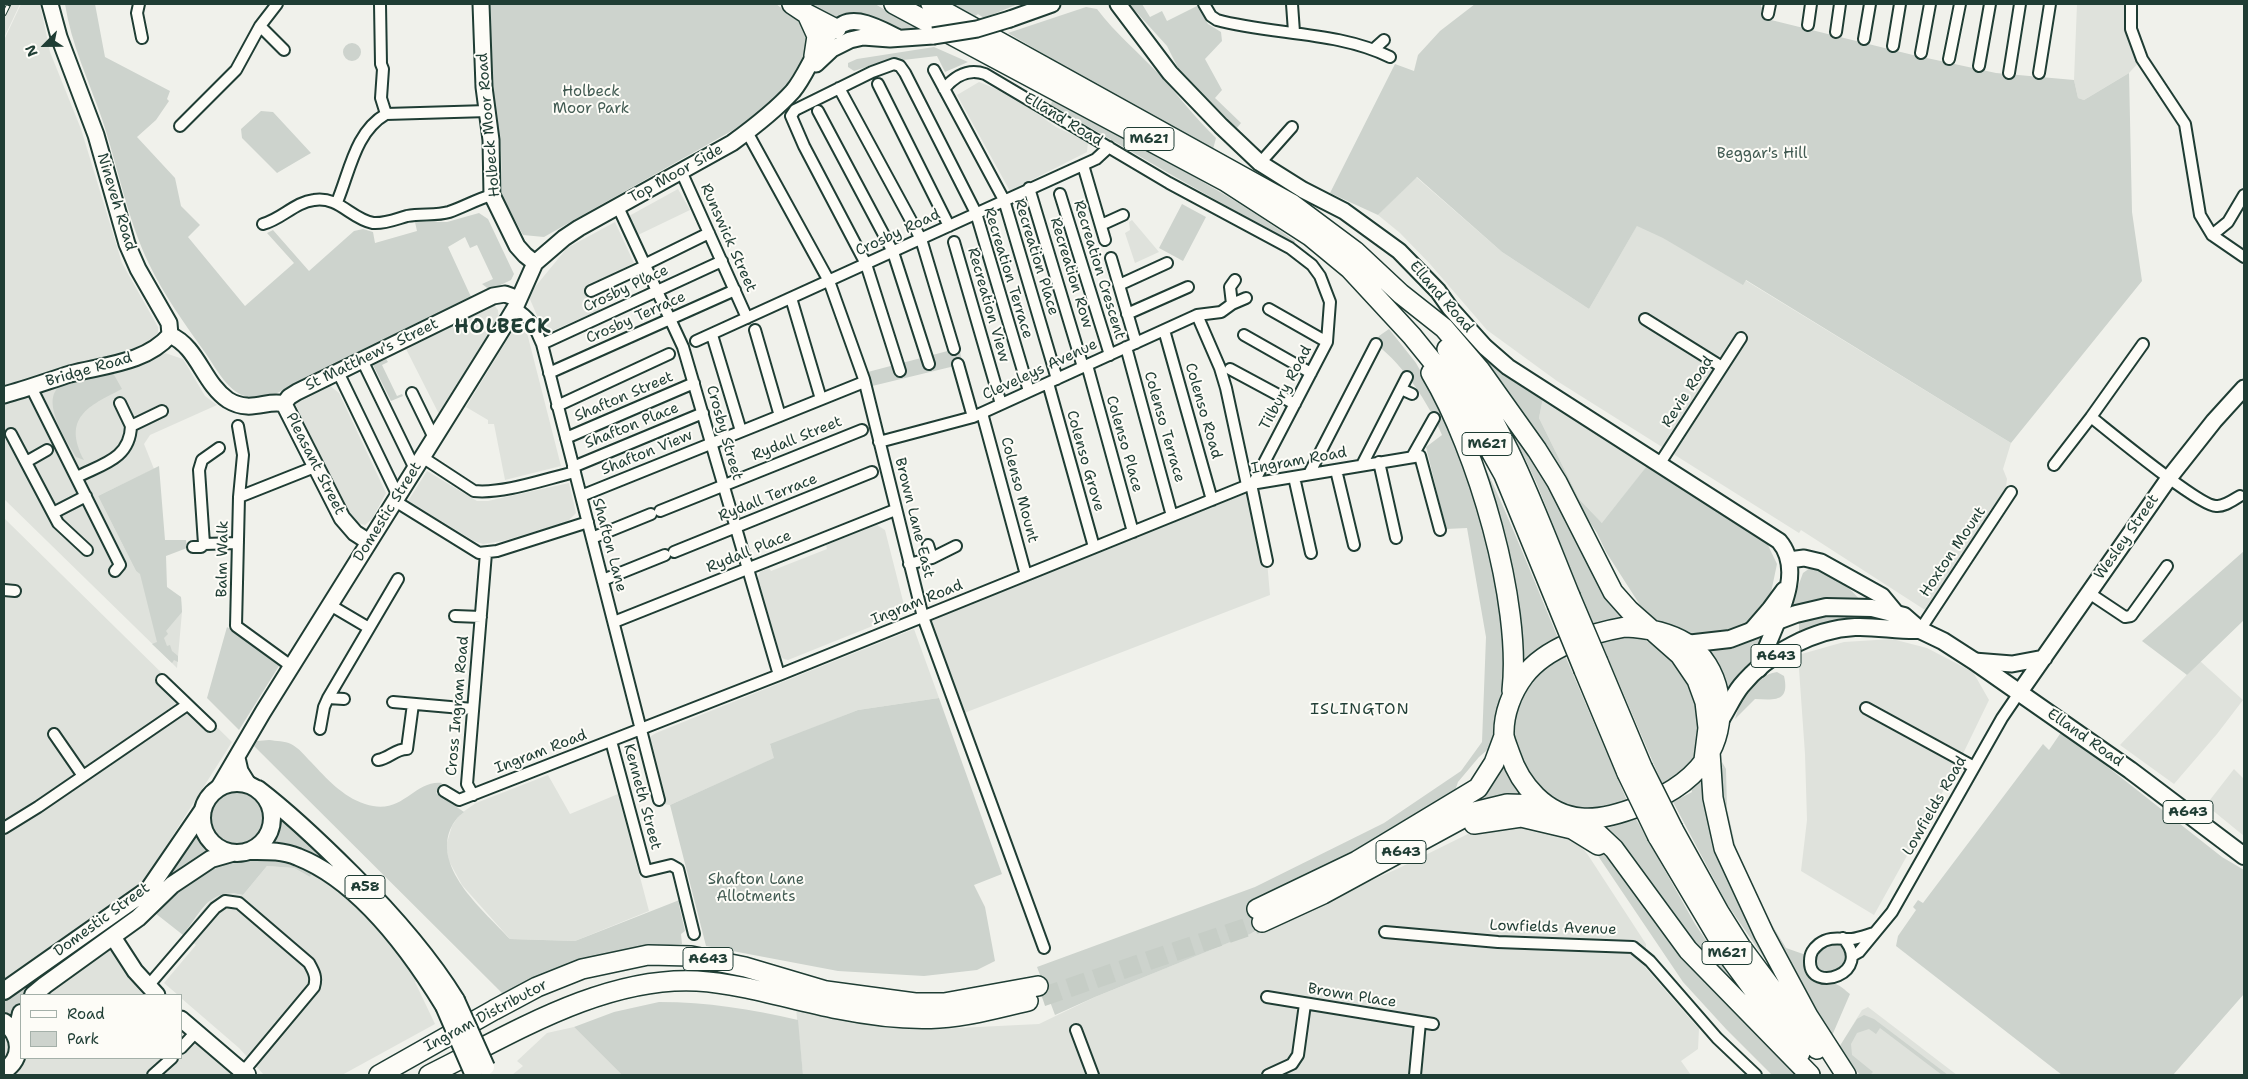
<!DOCTYPE html>
<style>
body{margin:0}
#map{position:relative;width:2248px;height:1079px;overflow:hidden;background:#f0f1eb;font-family:"Shantell Sans",sans-serif}
canvas{display:block}
.frame{position:absolute;inset:0;border:5px solid #1f3d34;pointer-events:none}
.legend{position:absolute;left:20px;top:994px;width:162px;height:65px;box-sizing:border-box;background:#fdfcf7;border:1px solid #a4b0a9;margin:0;padding:6px 9px;list-style:none;font-size:15px;color:#1f3d34}
.legend li{display:flex;align-items:center;gap:10px;height:25px}
.legend b{width:25px;border:1px solid #a4b0a9}
.north{position:absolute;left:20px;top:20px;width:50px;height:50px;-webkit-text-stroke:4px #fdfcf7;paint-order:stroke;rotate:247deg;font-size:14px;font-weight:700;line-height:20px;text-align:center;color:#1f3d34}
.north::after{content:'';display:block;margin:auto;width:18px;height:22px;background:#1f3d34;clip-path:polygon(50% 0,100% 100%,50% 72%,0 100%)}
</style>
<div id="map">
<canvas width="2248" height="1079"></canvas>
<div class="frame"></div>
<ul class="legend">
<li><b style="height:6px;background:#fdfcf7"></b>Road</li>
<li><b style="height:14px;background:#cdd3cd"></b>Park</li>
</ul>
<div class="north">N</div>
</div>
<script>
const ctx = document.querySelector('canvas').getContext('2d');
ctx.lineJoin = 'round';
function fillPath(path, color) { ctx.fillStyle = color; ctx.fill(path, 'evenodd'); }
function trace(path, color, width, dash) { ctx.strokeStyle = color; ctx.lineWidth = width; ctx.lineCap = dash ? 'butt' : 'round'; ctx.setLineDash(dash || []); ctx.stroke(path); }
function label(font, color, halo, rows, align = 'center') {
  ctx.font = font + ' "Shantell Sans",sans-serif'; ctx.lineWidth = 4; ctx.setLineDash([]); ctx.textBaseline = 'middle'; ctx.strokeStyle = halo; ctx.fillStyle = color; for (const [text, x, y, turn = 0] of rows) {
    ctx.save(); ctx.translate(x, y); ctx.rotate((+turn || 0) * Math.PI / 180); ctx.textAlign = isNaN(turn) ? turn : align; if (halo) ctx.strokeText(text, 0, 0); ctx.fillText(text, 0, 0); ctx.restore();
  }
}
const built = new Path2D(`
 M4,4H20L4,38Z
 M21,4H40L50,52L81,129L122,263L158,327V332L156,338L145,347L133,352L4,387V40Z
 M2077,4H2131L2142,59L2129,73L2084,100L2078,98L2074,80Z
 M979,82L1011,95L1056,127L1088,142L1087,152L1010,191L957,95Z
 M1416,177L1502,252L1589,309L1642,217L2011,443L2003,469L2007,479L2005,495L1925,610L1801,530L1799,533L1557,381L1487,330L1430,264L1400,233L1378,215Z
 M678,189L690,210L638,235L629,216Z
 M1132,220L1159,252L1135,263L1125,233L1130,230L1129,222Z
 M615,222L634,263L585,287L590,299L594,297L600,310L543,335L542,327L529,297L530,293L567,248Z
 M493,304L498,310L499,322L441,418L405,347Z
 M521,327L526,329L561,466L505,480L494,424H488V420L466,407L513,330Z
 M165,353L183,359L205,396L217,405L150,435L144,444L154,469L98,496L136,571L181,597L182,612L177,668L4,499V403L68,382L113,373Z
 M329,385L339,393L386,493L372,519L365,525L358,523L350,516L295,404L296,401Z
 M1543,398L1650,462L1603,524L1579,499L1539,418Z
 M427,471L477,501H488L569,483L576,513L567,522L503,541L483,544L474,541L408,501Z
 M1251,484L1267,561L1270,595L959,715L923,617Z
 M4,518L232,742L144,881L91,918L124,971L143,995H21V1058H181V1030L234,1075H4Z
 M877,525L885,530L904,605L900,615L788,660L784,659L781,657L757,579L760,572L769,568L771,571L827,549L826,545Z
 M914,629L939,698L858,710L770,745L775,758L670,805L656,803L640,743L656,733Z
 M1892,639L1927,648L1973,672L1989,700L1957,766L1874,915L1801,871L1807,820L1805,754L1798,655L1844,642Z
 M2200,661L2243,700L2217,734L2174,784L2120,745Z
 M2234,769L2244,779V836L2206,805Z
 M548,775L570,814L618,794L649,911L575,941L510,939L462,885L449,861L446,846L452,826L460,814L476,803Z
 M1562,822L1588,855L1646,944L1645,967L1699,1029L1698,1049L1681,1061L1691,1075H803L795,999L939,1018L937,1029L1039,1024L1095,997L1264,928L1397,869L1478,829Z
 M267,866L294,868L310,877L313,872L338,889L370,918L420,979L415,982L435,1024L342,1075H264L239,1048L181,998V995H178L164,983L196,945L183,935L213,897L224,892L243,895Z
 M1868,1007L1957,1075H1862L1838,1049L1862,1010Z
 M574,1027L622,1075H512L523,1066L517,1061L547,1033Z`);
const green = new Path2D(`
 M65,4H95L105,57L170,91L167,99L169,101L156,120L137,137L175,178L181,206L200,225L188,237L245,306L294,263L267,233L273,230L309,271L354,231L363,229L373,232L375,243L417,231L415,222H447L479,213L488,219L514,274L511,280L490,290L482,284L493,279L477,245L470,248L465,237L448,247L472,299L273,395C234,407 223,378 204,351C184,323 164,295 149,264C127,218 118,167 102,119C89,81 71,44 65,4Z
 M489,4H776L809,29L813,50L793,81L769,105L735,129L544,237L523,235L502,196L501,150L492,88Z
 M800,4H875L918,29C878,34 836,19 800,4Z
 M950,4H1018L984,18L978,14L974,17Z
 M1129,4H1142L1150,17L1162,11L1167,21L1197,6L1208,24L1221,32L1222,41L1205,59L1222,90L1215,98L1241,123L1236,129L1179,70L1167,46Z
 M1475,4H1761V7L1764,8L1763,18L1913,55L1996,73L2074,80L2078,98L2084,100L2129,73L2132,212L2142,281L2011,443L1746,280L1743,285L1663,238L1637,226L1589,309L1502,252L1417,177L1378,215L1330,193L1395,64L1414,71L1418,55L1440,31Z
 M1086,7L1097,9C1115,33 1138,52 1159,74C1178,95 1195,118 1216,138L1212,153L1008,33Z
 M343 52a9 9 0 1 1 18 0a9 9 0 1 1-18 0Z
 M934,47L968,62L945,72L937,56L878,63L854,71L848,67V63L857,59Z
 M1052,101C1136,145 1219,186 1295,241L1294,244L1177,178L1051,105Z
 M261,111L273,112L311,153L277,173L242,138L241,129Z
 M1182,204L1206,217L1183,261L1159,248Z
 M1389,329L1416,363L1439,404L1459,452L1482,523L1498,592L1505,639L1503,684L1492,746L1479,757L1458,782L1455,791L1261,928L1250,934L1095,997L1055,1015L1037,967L1255,887L1384,823L1461,771L1482,742L1486,637L1467,528L1446,529L1426,447L1442,435C1428,402 1405,367 1376,344L1379,336Z
 M1468,341C1491,364 1516,382 1543,398L1539,418L1579,499L1602,523L1650,462L1766,541L1777,564L1769,602L1757,619L1737,631L1709,637L1690,635L1664,627L1640,605L1606,552L1597,533L1575,500L1533,426L1466,343Z
 M959,348L963,364L868,387L864,373Z
 M385,357L388,362L382,365L397,396L402,394L403,396L391,401L372,363Z
 M113,373L122,389C88,406 62,418 84,460L76,457C67,440 37,398 63,384C77,377 98,376 113,373Z
 M1486,387L1512,422L1626,620L1593,626L1537,484L1517,442Z
 M1461,419C1499,490 1527,564 1558,638L1543,646L1516,674Z
 M159,466L165,540H186L187,548L166,556L167,587L181,597L182,612L166,631L168,634L164,638L167,646L170,645L172,651L178,656V662L174,660L172,663L152,644L157,642L140,574L136,571L98,496Z
 M2244,551V620L2187,675L2142,641Z
 M1810,568C1827,571 1849,586 1860,600L1839,599L1795,607L1792,603L1803,573Z
 M1835,610L1878,617V619L1799,636V618Z
 M227,627L279,666L239,730L207,698Z
 M1769,632L1755,661L1725,698L1701,646Z
 M1619,635L1639,637L1667,652L1687,678L1696,697L1700,719L1694,758L1688,770L1664,788L1600,639Z
 M1564,653L1628,803C1613,807 1596,811 1579,809C1536,803 1508,757 1514,716C1515,710 1515,702 1518,697C1530,676 1544,665 1564,653Z
 M1777,672L1784,676C1790,702 1775,700 1755,699L1735,719C1742,696 1751,677 1777,672Z
 M939,698L1002,874L974,885L985,907L995,961L977,970L924,976L838,971L706,946L670,805L774,758L770,744L858,710Z
 M2062,731L2222,857L2244,870V994L2173,1075H2062L1896,946L1898,936L1916,910L1913,907L1918,900L1923,903L2043,744L2049,750Z
 M269,740C276,741 285,741 291,744C299,748 305,756 311,762C326,778 343,797 365,804C403,817 413,780 442,783L436,793L464,812C458,816 453,823 450,830C434,870 485,912 510,939L575,941L682,899L679,905L685,931L681,934L682,944C640,947 608,952 567,963L568,968L507,998L254,746L257,741Z
 M1502,757L1527,798L1467,810Z
 M1722,762L1726,769L1727,809L1739,861L1760,905L1786,948L1806,955C1804,981 1813,979 1833,983C1840,985 1845,990 1850,994L1831,1038L1812,1014L1728,840L1719,774Z
 M1708,770V788L1782,984L1727,904L1673,802L1692,792L1691,788Z
 M211 818a26 26 0 1 1 52 0a26 26 0 1 1-52 0Z
 M277,812L319,853L315,859L265,844L274,832Z
 M1636,819L1695,924L1748,1002L1701,949L1605,829Z
 M199,828L208,844L217,851L129,917L126,913Z
 M1592,842L1610,857L1796,1075H1772L1726,1029L1683,982L1592,847Z
 M249,856L277,857L313,872L310,877L294,868L267,866L243,895C210,886 201,912 183,935L155,913L172,895L204,874L207,869L235,858Z
 M121,917L124,922L26,995H21V1000L10,1025L4,1023V999Z
 M1830,943L1841,945L1847,952C1845,965 1837,972 1824,972L1815,966C1813,953 1819,948 1830,943Z
 M659,1002C708,1002 750,1009 798,1020L803,1075H622L574,1027L614,1012Z
 M1864,1015L1874,1019L1948,1075H1942L1880,1028L1876,1034L1869,1029L1857,1033L1851,1044L1852,1055L1873,1072L1870,1075H1860L1838,1049L1857,1019Z`);
const highwayTunnel = new Path2D(`
 M1042,997L1262,922`);
const street = new Path2D(`
 M139,4L137,13L142,38
 M380,4L381,64L383,69L381,98L386,114
 M1204,4L1211,16L1217,20C1271,35 1338,31 1390,57
 M1292,4L1294,32
 M2131,4V29L2142,59L2185,124L2200,215L2212,235L2244,257
 M1768,14L1770,4
 M1808,25L1811,4
 M260,26L284,50
 M1836,32L1840,4
 M1864,39L1870,4
 M1893,46L1900,4
 M1374,49L1384,40
 M1921,53L1930,4
 M1949,59L1960,4
 M1979,66L1990,4
 M934,70L1004,200L1057,379
 M2009,73L2020,4
 M2039,73L2050,4
 M878,84L949,226
 M839,88L921,239L954,349
 M944,89C955,76 968,68 985,74L1169,183L1290,248L1312,265L1320,276L1330,302L1327,342L1253,484
 M818,111L893,252L929,364
 M180,126L236,70L260,26L277,4
 M747,132L829,281L864,379L923,617L1044,948
 M1260,163L1292,127
 M1083,165L1105,240
 M681,171L747,318
 M1029,188L1083,367
 M1060,194L1110,355
 M337,202C350,171 355,132 386,114L488,111
 M618,207L683,347L779,675
 M263,224C282,219 295,202 314,200C339,196 351,219 373,223C385,224 396,219 407,216C421,213 436,216 449,212C464,207 477,199 492,195
 M1101,225L1123,215
 M2212,235L2228,222L2244,195
 M954,242L1001,404
 M1111,258L1136,343
 M644,265L709,233
 M1119,285L1167,263
 M591,291L645,266
 M791,298L821,399
 M1232,304L1246,298
 M515,308C532,318 534,326 542,344L659,800
 M1269,309L1327,342
 M1127,314L1188,287
 M1197,315L1220,368L1226,388L1247,485
 M1645,319L1722,367
 M755,330L780,416
 M1164,330L1212,500
 M712,335L741,431
 M1244,335L1311,373
 M696,341L1096,159L1109,147
 M542,344L722,261
 M1126,347L1172,516
 M362,360L415,469
 M958,364L973,417
 M1087,365L1133,532
 M1230,369L1295,404
 M900,371L866,264L804,146L791,116L795,110L872,72L894,64L900,66L905,73L976,213L1029,391
 M338,372L398,496
 M549,373L735,290
 M1048,383L1094,547
 M31,387L120,565L115,571
 M1401,389L1412,394
 M412,393L434,438
 M120,403L131,426
 M557,406L669,354
 M982,413L1026,575
 M2091,417C2110,432 2199,506 2216,506C2224,507 2233,500 2240,496
 M238,426L243,455L239,497L236,626L291,666
 M11,434L58,523L87,550
 M566,438L694,383
 M879,442L973,417L1197,315L1221,312L1232,304L1230,287L1235,280
 M219,448L202,460L199,470L204,544L238,543
 M422,457L474,491C504,494 545,479 575,472
 M1412,457L1434,418
 M26,462L47,450
 M1379,462L1396,538
 M1660,463L1741,338
 M1362,465L1407,377
 M2054,465L2091,417L2143,344
 M573,467L703,413
 M1336,470L1354,545
 M1309,474L1376,344
 M77,477C102,464 130,459 131,426L162,411
 M1294,477L1311,553
 M1251,484L1267,561
 M581,496L864,382
 M239,497L317,466
 M395,501L479,553L497,551L588,522
 M660,511L862,430
 M53,513L86,496
 M592,538L651,514
 M928,545L932,558
 M193,547H201L204,544
 M674,552L872,472
 M909,564L932,558L956,546
 M603,580L665,555
 M4,590L15,591
 M2089,593L2125,617L2131,616L2167,566
 M330,605L369,628
 M455,616L481,617
 M614,622L895,510
 M1920,630L2011,492
 M162,680L210,726
 M328,698L344,699
 M393,702L473,709
 M1866,708L1974,767
 M320,729L324,707L328,698L398,579
 M54,734L83,776
 M611,741L646,871L671,865L678,869L694,934
 M378,760C390,758 395,749 407,749L413,704
 M444,791L459,800L779,675L1251,484L1420,456L1440,530
 M473,795L467,784L486,553
 M4,828L38,807L187,705
 M1385,932L1498,942L1633,947L1650,961L1717,1038L1756,1075
 M1843,938C1875,973 1809,995 1810,961C1810,953 1813,949 1819,944C1829,936 1840,939 1852,939C1859,938 1867,935 1874,933
 M1852,956L1859,952L1892,912L2002,718L2019,693
 M148,986L215,908L225,901L239,903L309,963C314,972 317,977 314,987L243,1072
 M1267,997L1433,1024
 M1076,1030L1093,1075
 M181,1048L196,1032
 M153,1075L172,1058
 M1268,1075L1292,1064L1298,1055L1305,1004
 M1415,1075L1420,1022`);
const secondary = new Path2D(`
 M50,4L59,37L96,135L127,244L138,269L169,323L170,335
 M481,4L484,87L491,140L492,195L517,246L525,255L535,263
 M1118,4L1170,73L1221,126L1260,163L1303,190L1344,211L1399,251L1438,291L1450,308L1485,347L1508,367L1779,541C1809,576 1768,633 1759,669
 M1010,19L1052,4
 M816,64L832,49L850,40L863,37L890,39L933,36
 M170,335C198,347 203,383 228,400C251,414 267,399 284,404
 M4,395C26,389 48,381 70,374C104,365 146,363 170,335
 M284,404L289,397L297,392L493,296L505,294L519,299
 M284,404L342,518L355,533L369,542
 M1789,560L1804,558L1821,562L1882,596L1896,613
 M1751,631L1770,609L1784,590
 M1974,661L2012,664L2044,658
 M2019,693L2169,478L2214,421L2244,388
 M237,758L240,771L248,784
 M219,787L263,712L498,336L515,308L535,263L564,238L579,228L732,143C754,127 775,111 793,91C810,71 818,35 843,24C859,16 882,30 897,37
 M113,937L135,971L157,995
 M181,1019L243,1072`);
const primary = new Path2D(`
 M1686,644L1730,639L1796,614L1826,607L1872,608L1904,616L1920,630L1943,641L1974,661L2130,770L2244,856
 M1721,719C1728,708 1733,696 1741,686C1767,654 1814,629 1855,627C1877,626 1898,631 1920,630
 M202 818a35 35 0 1 1 70 0a35 35 0 1 1-70 0Z
 M258,789C292,815 322,844 352,874C391,913 427,953 456,1000
 M248,851C265,851 282,850 298,857C359,881 411,952 444,1006
 M4,991L149,889L203,810
 M33,995L45,985L138,918L172,885L211,859L232,853
 M4,1022C22,1036 23,1058 4,1071
 M16,1035L21,1013`);
const highway = new Path2D(`
 M792,4L807,14L836,29
 M894,4L1225,181L1310,236L1350,269L1412,336L1459,394L1504,475L1557,604
 M931,4L1292,204L1355,251L1401,294L1444,328L1480,370L1537,450L1557,482L1613,592L1629,610L1680,655L1697,680L1705,702L1708,728L1704,760
 M807,14L817,36L814,56
 M1447,349C1504,422 1535,510 1570,596
 M1431,373C1477,450 1522,602 1512,691
 M1625,627C1646,628 1668,632 1686,643C1721,666 1729,717 1710,752C1695,779 1668,795 1640,806C1622,813 1601,820 1581,818C1546,815 1520,785 1510,754C1508,748 1505,741 1504,736C1503,714 1512,692 1524,676C1546,647 1591,633 1625,627Z
 M1598,662L1642,767
 M1584,670L1627,773
 M1710,752L1713,798L1724,848L1764,934L1808,1016L1846,1075
 M1581,818L1614,849L1688,950L1810,1075
 M1474,824L1521,817L1572,829L1598,845
 M1673,829L1719,912L1741,947L1817,1049
 M1658,837L1730,958L1800,1053
 M1257,909L1357,861L1478,788L1494,763L1504,736
 M1262,922L1323,894L1474,812L1507,804L1545,805
 M243,1072L246,1075
 M379,1075L494,1010L537,987L582,969L648,955L691,956L745,967L826,991L915,1003H944L1038,986
 M429,1075C510,1035 603,976 697,981C745,984 791,1000 838,1009C868,1015 908,1020 939,1018C969,1016 999,1008 1028,1001`);
const rail = new Path2D(`
 M4,14L9,4`);
const secondaryBridge = new Path2D(`
 M933,36L977,29L1010,19`);
const primaryBridge = new Path2D(`
 M456,1000L486,1067
 M444,1006L473,1073`);
const highwayBridge = new Path2D(`
 M1570,596L1598,662
 M1557,604L1584,670
 M1642,767L1673,829
 M1627,773L1658,837`);
const shields = [
 [1149,139,50],
 [1487,444,50],
 [1776,656,50],
 [2188,812,50],
 [1401,852,50],
 [365,887,40],
 [1727,953,50],
 [708,959,50]
];
const shieldNames = [
 ["M621",1149,139],
 ["M621",1487,444],
 ["A643",1776,656],
 ["A643",2188,812],
 ["A643",1401,852],
 ["A58",365,887],
 ["M621",1727,953],
 ["A643",708,959]
];
const parkNames = [
 ["Holbeck",591,92],
 ["Moor Park",591,109],
 ["Beggar's Hill",1762,154],
 ["Shafton Lane",756,880],
 ["Allotments",756,897]
];
const streetNames = [
 ["Elland Road",1063,120,31],
 ["Holbeck Moor Road",489,125,-95],
 ["Top Moor Side",676,174,-29],
 ["Nineveh Road",116,202,73],
 ["Crosby Road",898,233,-25],
 ["Runswick Street",728,238,66],
 ["Recreation Place",1036,257,73],
 ["Recreation Crescent",1099,270,73],
 ["Recreation Terrace",1008,273,73],
 ["Recreation Row",1071,273,73],
 ["Crosby Place",626,289,-25],
 ["Elland Road",1441,297,49],
 ["Recreation View",988,305,74],
 ["Crosby Terrace",636,318,-24],
 ["St Matthew's Street",372,355,-26],
 ["Bridge Road",89,370,-16],
 ["Cleveleys Avenue",1040,370,-25],
 ["Tilbury Road",1286,388,-62],
 ["Revie Road",1688,392,-57],
 ["Shafton Street",624,397,-23],
 ["Colenso Road",1203,411,74],
 ["Shafton Place",632,426,-22],
 ["Colenso Terrace",1164,427,74],
 ["Crosby Street",724,433,74],
 ["Rydall Street",797,439,-22],
 ["Colenso Place",1124,444,74],
 ["Shafton View",647,453,-22],
 ["Colenso Grove",1085,461,74],
 ["Ingram Road",1299,461,-10],
 ["Pleasant Street",315,464,63],
 ["Colenso Mount",1019,490,75],
 ["Rydall Terrace",768,498,-22],
 ["Domestic Street",388,512,-58],
 ["Brown Lane East",914,518,76],
 ["Wesley Street",2127,537,-55],
 ["Shafton Lane",609,545,75],
 ["Rydall Place",749,552,-22],
 ["Hoxton Mount",1953,552,-56],
 ["Balm Walk",223,559,-89],
 ["Ingram Road",917,603,-22],
 ["Cross Ingram Road",458,706,-85],
 ["Elland Road",2085,738,35],
 ["Ingram Road",541,752,-21],
 ["Kenneth Street",642,797,75],
 ["Lowfields Road",1935,806,-60],
 ["Domestic Street",102,920,-36],
 ["Lowfields Avenue",1553,928,2],
 ["Brown Place",1352,996,9],
 ["Ingram Distributor",486,1016,-28]
];
const neighbourhoodNames = [
 ["ISLINGTON",1360,710]
];
const districtNames = [
 ["HOLBECK",503,328]
];
fillPath(built, '#dfe2dc');
fillPath(green, '#cdd3cd');
trace(highwayTunnel, '#c6cdc6', 19, [19, 9]);
trace(street, '#1f3d34', 14);
trace(secondary, '#1f3d34', 19);
trace(primary, '#1f3d34', 20);
trace(highway, '#1f3d34', 22);
trace(street, '#fdfcf7', 10);
trace(secondary, '#fdfcf7', 15);
trace(primary, '#fdfcf7', 16);
trace(highway, '#fdfcf7', 19);
trace(rail, '#1f3d34', 5);
trace(rail, '#fdfcf7', 3, [9]);
trace(secondaryBridge, '#1f3d34', 19, []);
trace(primaryBridge, '#1f3d34', 20, []);
trace(highwayBridge, '#1f3d34', 22, []);
trace(secondaryBridge, '#fdfcf7', 15);
trace(primaryBridge, '#fdfcf7', 16);
trace(highwayBridge, '#fdfcf7', 19);
for (const [x, y, w] of shields) { const box = new Path2D(); box.roundRect(x - w / 2, y - 11.5, w, 23, 4); ctx.fillStyle = '#fdfcf7'; ctx.fill(box); trace(box, '#1f3d34', 1); }
label('bold 14px', '#1f3d34', null, shieldNames);
label('15px', '#425b53', '#fdfcf7', parkNames);
label('15px', '#1f3d34', '#fdfcf7', streetNames);
ctx.letterSpacing = '1px';
label('16px', '#1f3d34', '#fdfcf7', neighbourhoodNames);
ctx.letterSpacing = '0px';
ctx.letterSpacing = '1px';
label('bold 20px', '#1f3d34', '#fdfcf7', districtNames);
ctx.letterSpacing = '0px';
</script>
